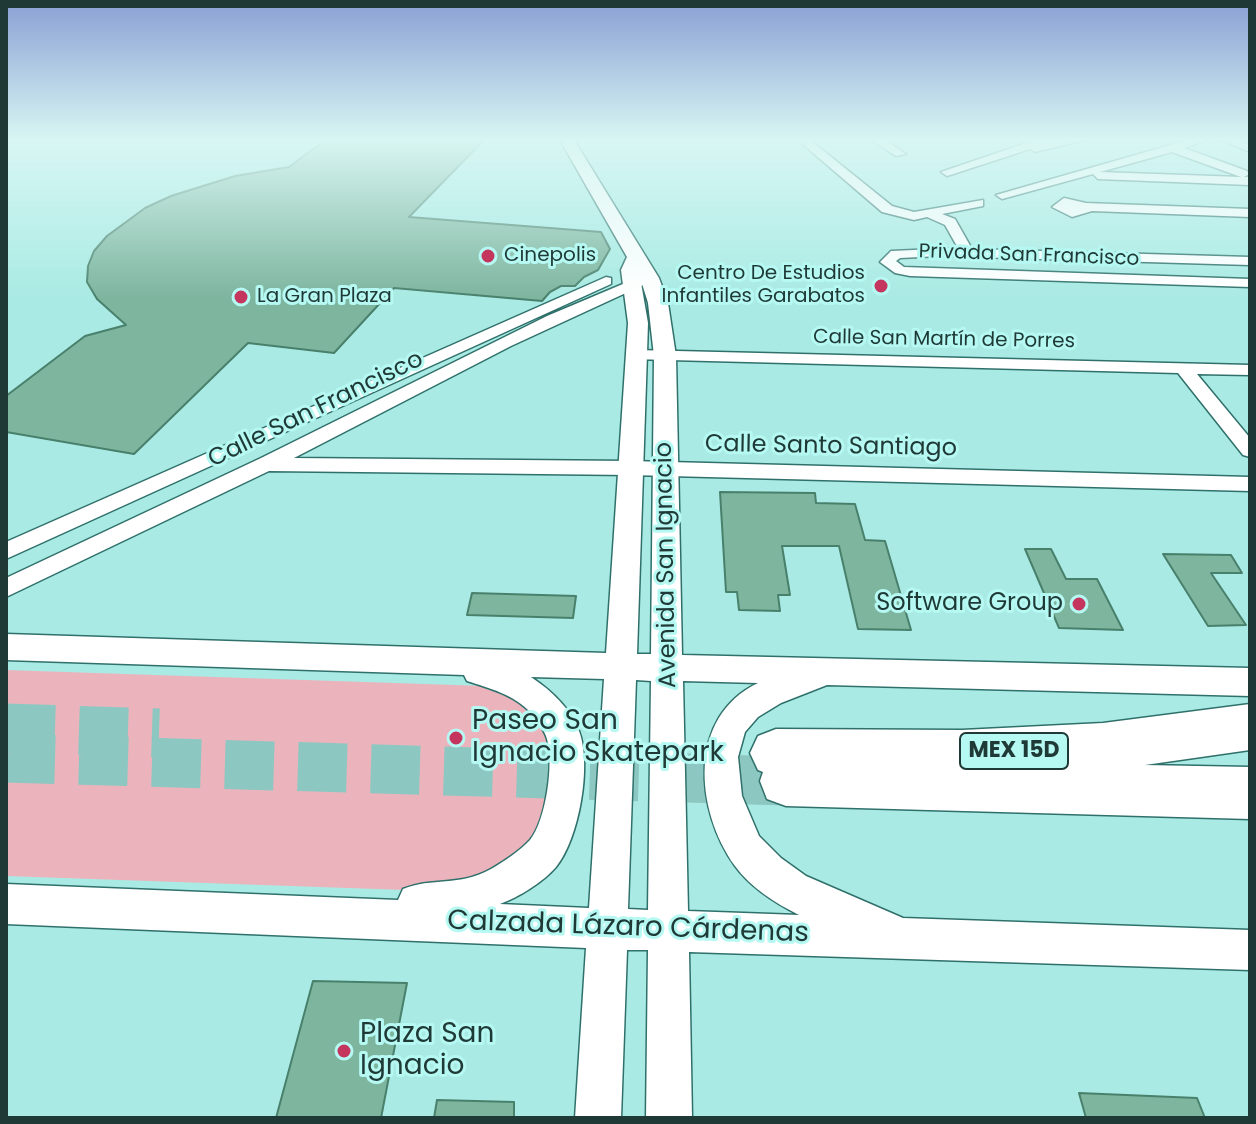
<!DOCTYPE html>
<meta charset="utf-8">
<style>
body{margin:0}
#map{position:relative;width:1256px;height:1124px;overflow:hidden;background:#a9ebe4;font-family:Poppins,sans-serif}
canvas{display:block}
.frame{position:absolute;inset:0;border:8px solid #1e3936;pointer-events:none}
</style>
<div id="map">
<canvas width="1256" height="1124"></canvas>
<div class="frame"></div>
</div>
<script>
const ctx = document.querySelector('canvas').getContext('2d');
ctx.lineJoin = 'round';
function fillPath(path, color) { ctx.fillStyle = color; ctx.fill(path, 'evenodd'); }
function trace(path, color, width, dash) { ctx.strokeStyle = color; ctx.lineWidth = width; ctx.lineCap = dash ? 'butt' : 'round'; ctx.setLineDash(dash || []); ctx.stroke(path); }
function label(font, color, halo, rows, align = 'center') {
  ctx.font = font + ' Poppins,sans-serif'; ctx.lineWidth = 6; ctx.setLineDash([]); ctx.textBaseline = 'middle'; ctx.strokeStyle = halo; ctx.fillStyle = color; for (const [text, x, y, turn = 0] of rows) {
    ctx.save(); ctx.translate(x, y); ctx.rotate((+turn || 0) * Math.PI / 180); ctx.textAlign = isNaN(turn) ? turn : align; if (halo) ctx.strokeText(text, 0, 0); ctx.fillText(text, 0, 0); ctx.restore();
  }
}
const green = new Path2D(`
 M6,670L485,686L520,693L555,748L543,833L518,863L433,891L6,876Z`);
const building = new Path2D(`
 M325,140H484L409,217L601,232L610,249L598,270L584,277L575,286H561L550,292L542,301L394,288L334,353L248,343L134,454L6,432V396L85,336L126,325L97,299L87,282L88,266L94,251L107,236L145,208L171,196L235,176L289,167Z
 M720,492L815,493L816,503L855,504L865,540L885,541L911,630L858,629L839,546H782L790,595H778L780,611L739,610L737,592H726Z
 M1025,549H1051L1066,579H1097L1123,630L1059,628Z
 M1163,554L1231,555L1242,573H1211L1246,625L1208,626Z
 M472,593L576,596L573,618L467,615Z
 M313,981L407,983L381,1118H276Z
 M1079,1093L1197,1098L1205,1118H1086Z
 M437,1100L514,1102V1118H434Z`);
const motorwayTunnel = new Path2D(`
 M6,728L159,733
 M6,758L786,781`);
const minor = new Path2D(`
 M798,140H810L892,206L914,212L983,200V206L942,214L955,219L972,249L1250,257V265L940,256L900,258L896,261L904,267L1250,279V287L910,276L895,273L880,262L891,251L958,248L945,225L927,217L914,220L882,212Z
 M871,140H885L906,154L896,156Z
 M1035,140H1086L1035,152L1030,149L947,176L941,172Z
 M1188,140H1207L1184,148L1247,171L1249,174L1244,177H1250V185L1098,179L1093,174L1002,199L996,195ZM1172,152L1241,177L1100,172Z
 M1222,140H1238L1250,145V152Z
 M1064,198L1086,203L1250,209V217L1092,211L1072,217L1052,207Z
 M649,273L654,274V280L511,346L294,458L630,461L1250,477V491L630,475L269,471L6,597V578L261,458L547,316Z
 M606,277L611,278V284L6,559V542Z
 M636,350L1250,365V375L1197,374L1250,438V457L1243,455L1178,373L630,359L628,355Z`);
const tertiary = new Path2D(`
 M560,140H574L659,278L668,303L676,356L682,655L1250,668V696L827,685L781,703L758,717L745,732L738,757L742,796L759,836L781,858L806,876L903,918L1250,930V970L689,952L692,1118H646L648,950H627L621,1118H575L586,948L6,924V884L398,900L403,889C432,877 459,887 491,869C503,862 521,850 530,840C546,820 554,764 547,739C545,732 537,719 531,713C515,695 489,688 467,681L464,675L6,660V634L606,653L628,323L621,270L627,257ZM640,277L648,303L654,356L651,654H637L648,323ZM531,677L604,679L589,908L500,904C519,897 543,882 556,867C579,839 592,765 579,731C570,708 552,691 531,677ZM636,680L651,681L648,910L628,909ZM683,681L758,683C687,717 695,810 735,866C751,888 775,903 799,915L688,911Z`);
const motorway = new Path2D(`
 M1250,704V750L1145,765L1250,767V819L786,806L767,799L760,781L763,772L758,770L750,753L758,736L776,729L962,730L1103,723Z`);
const markers = [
 [488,256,8,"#c5365e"],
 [881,286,8,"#c5365e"],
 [241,297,8,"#c5365e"],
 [1079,604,8,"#c5365e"],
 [456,738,8,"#c5365e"],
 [344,1051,8,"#c5365e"]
];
const farPoinames = [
 ["Cinepolis",504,256],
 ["Centro De Estudios",865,274,"right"],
 ["Infantiles Garabatos",865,297,"right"],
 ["La Gran Plaza",257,297]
];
const farStreetnames = [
 ["Privada San Francisco",1029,256,2],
 ["Calle San Martín de Porres",944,340,1]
];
const shields = [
 [1014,751,108]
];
const shieldNames = [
 ["MEX 15D",1014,751]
];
const streetNames = [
 ["Calle San Francisco",316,410,-26],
 ["Calle Santo Santiago",831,447,1],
 ["Avenida San Ignacio",667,565,-91]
];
const poiNames = [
 ["Software Group",1063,604]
];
const nearPoinames = [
 ["Paseo San",472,722],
 ["Ignacio Skatepark",472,754],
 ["Plaza San",360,1035],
 ["Ignacio",360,1067]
];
const nearStreetnames = [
 ["Calzada Lázaro Cárdenas",628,928,2]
];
fillPath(green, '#ebb4bc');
fillPath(building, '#7db59f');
trace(building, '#49806c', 2);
trace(motorwayTunnel, '#8dc7c1', 49, [49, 24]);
trace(minor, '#2f706b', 3);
trace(tertiary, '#2f706b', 3);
trace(motorway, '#2f706b', 3);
fillPath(minor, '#fff');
fillPath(tertiary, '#fff');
fillPath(motorway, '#fff');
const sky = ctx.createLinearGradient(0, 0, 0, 298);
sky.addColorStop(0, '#8aa0d4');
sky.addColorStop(0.47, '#d8f6f3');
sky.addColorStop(1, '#d8f6f300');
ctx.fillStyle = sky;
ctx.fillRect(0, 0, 1256, 298);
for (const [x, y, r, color] of markers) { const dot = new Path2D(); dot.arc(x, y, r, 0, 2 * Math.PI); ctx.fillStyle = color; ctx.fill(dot); trace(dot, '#b6f8f2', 3); }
label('20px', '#1e3936', '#b6f8f2', farPoinames, 'left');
label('20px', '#1e3936', '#b6f8f2', farStreetnames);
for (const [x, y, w] of shields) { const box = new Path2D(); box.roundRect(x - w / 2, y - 18, w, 36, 6); ctx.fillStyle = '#b6f8f2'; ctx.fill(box); trace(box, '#1e3936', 2); }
label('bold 22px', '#1e3936', null, shieldNames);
label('24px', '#1e3936', '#b6f8f2', streetNames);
label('24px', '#1e3936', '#b6f8f2', poiNames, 'right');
label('28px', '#1e3936', '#b6f8f2', nearPoinames, 'left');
label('28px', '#1e3936', '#b6f8f2', nearStreetnames);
</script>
